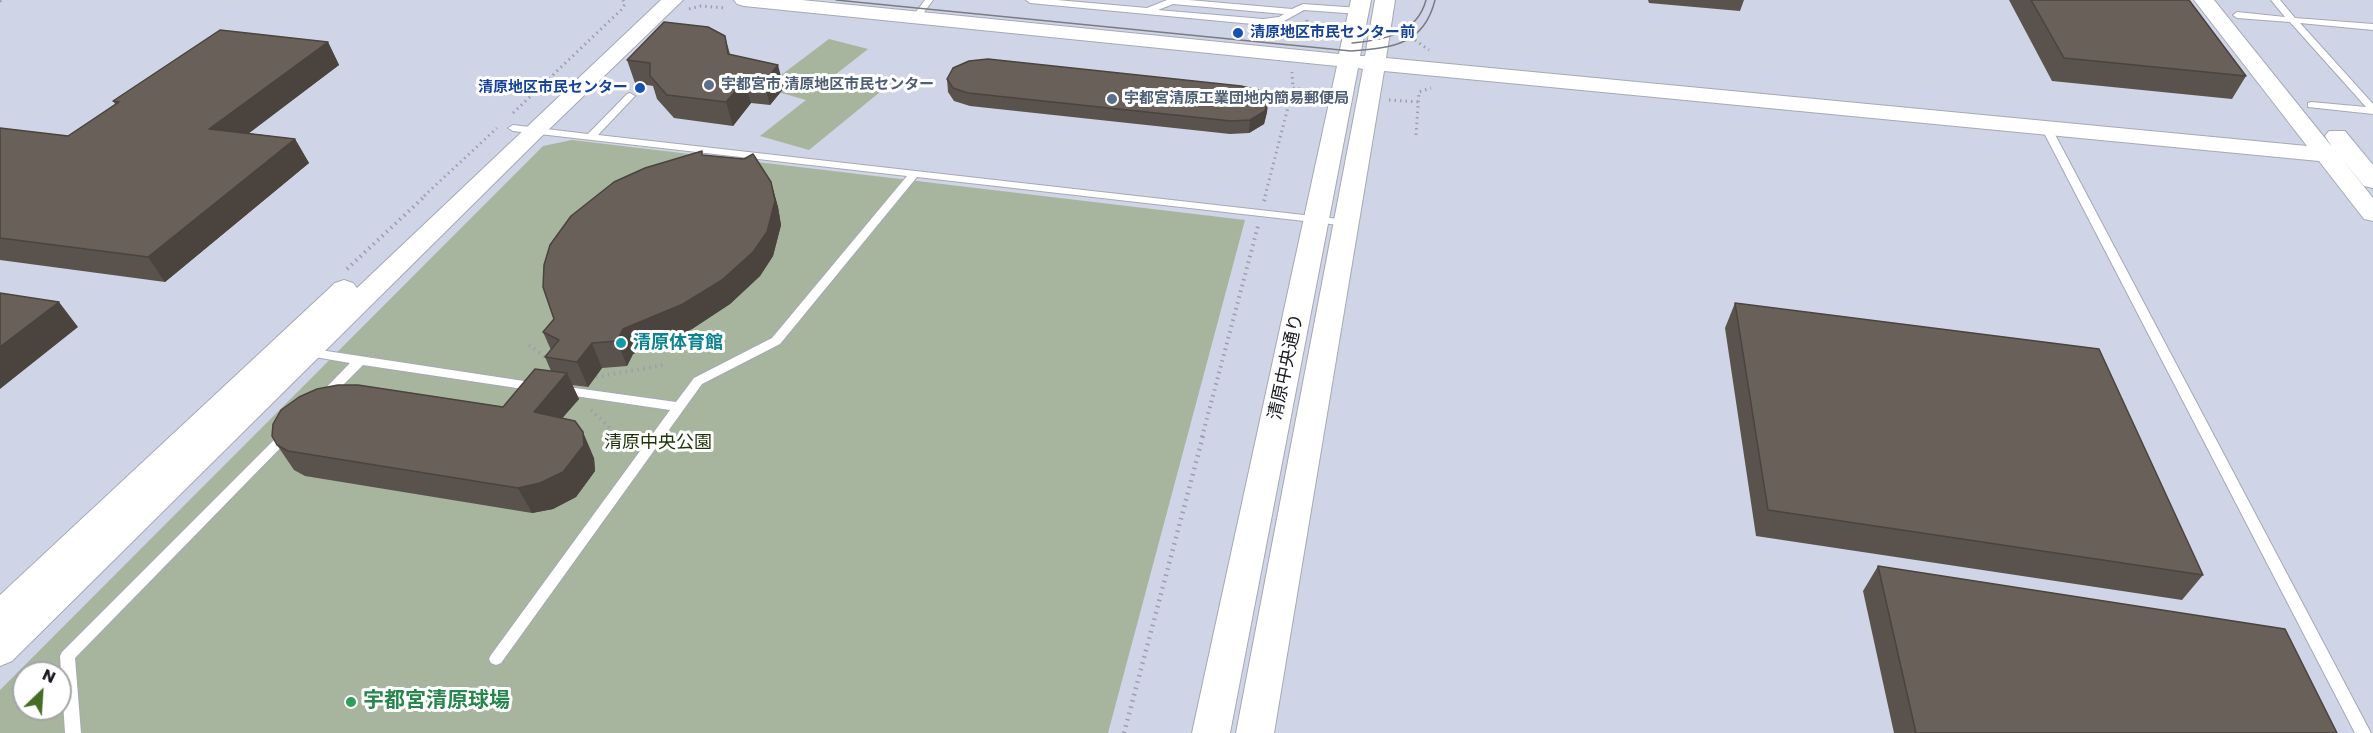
<!DOCTYPE html>
<meta charset="utf-8">
<style>
body{margin:0}
#map{position:relative;width:2373px;height:733px;overflow:hidden;background:#dde0ec;font-family:Poppins,sans-serif}
canvas{display:block}
.north{position:absolute;left:12px;top:661px;width:60px;height:60px;box-sizing:border-box;background:#fff;border:2px solid #a3a4a6;border-radius:50%;rotate:25deg;font-size:16px;font-weight:700;line-height:24px;text-align:center;color:#1a1b20}
.north::after{content:'';display:block;margin:auto;width:21px;height:27px;background:#476c25;clip-path:polygon(50% 0,100% 100%,50% 72%,0 100%)}
</style>
<div id="map">
<canvas width="2373" height="733"></canvas>
<div class="north">N</div>
</div>
<script>
const ctx = document.querySelector('canvas').getContext('2d');
ctx.lineJoin = 'round';
function fillPath(path, color) { ctx.fillStyle = color; ctx.fill(path, 'evenodd'); }
function trace(path, color, width, dash) { ctx.strokeStyle = color; ctx.lineWidth = width; ctx.lineCap = dash ? 'butt' : 'round'; ctx.setLineDash(dash || []); ctx.stroke(path); }
function label(font, color, halo, rows, align = 'center') {
  ctx.font = font + ' Poppins,"Noto Sans JP",sans-serif'; ctx.lineWidth = 6; ctx.setLineDash([]); ctx.textBaseline = 'middle'; ctx.strokeStyle = halo; ctx.fillStyle = color; for (const [text, x, y, turn = 0] of rows) {
    ctx.save(); ctx.translate(x, y); ctx.rotate((+turn || 0) * Math.PI / 180); ctx.textAlign = isNaN(turn) ? turn : align; if (halo) ctx.strokeText(text, 0, 0); ctx.fillText(text, 0, 0); ctx.restore();
  }
}
const built = new Path2D(`
 M0,0H2373V733H0ZM24,673H60V709H24Z`);
const green = new Path2D(`
 M829,39L868,49L831,78L880,92L809,150L760,136L806,100L764,88Z
 M572,140L1245,220L1108,733H0V690L543,146ZM24,673H60V709H24Z`);
const pathFar2 = new Path2D(`
 M0,1L4,0
 M689,9L701,6L726,8
 M1285,33L1304,35L1307,20
 M1415,40L1429,50
 M1293,88L1322,92
 M1389,100L1420,102
 M513,113L621,10L625,4L623,0
 M1416,135L1419,92L1431,88
 M424,196L497,128
 M1265,196L1293,88L1292,72`);
const pathFar1 = new Path2D(`
 M1264,201L1266,195
 M347,269L426,195
 M529,345L548,359
 M596,377L663,365
 M591,410L612,430
 M1202,437L1258,226`);
const path = new Path2D(`
 M1124,733L1203,436`);
const service = new Path2D(`
 M925,0H933L919,19H913L912,17Z
 M1026,0H1057L1147,8L1167,0H1189L1292,9L1303,4L1359,8L1363,11L1359,14L1304,10L1284,21L1263,25L1030,3ZM1173,4L1284,14L1279,17L1263,19L1158,10Z
 M2271,0H2280L2295,18L2373,24V30L2300,23L2373,104V114L2308,107V103L2311,102L2366,107L2290,22L2237,18L2233,15L2237,12L2285,17Z
 M630,93L635,96L633,98L598,135L1348,220L1353,223L1348,226L917,177L780,344L702,384L501,663L496,665L491,663L489,659L491,655L670,410L561,394L557,393L555,390L557,387L561,386L676,402L694,378L772,338L907,176L513,131L508,128L513,125L588,134L627,94Z
 M2046,124L2051,127L2371,733H2355L2041,127Z
 M307,348L537,383L543,387L537,391L363,365L327,401H319L317,398L319,395L350,363L303,355L301,352Z
 M287,429L291,431L293,434L291,437L75,658L81,733H65L60,656L62,652L283,431Z`);
const tertiary = new Path2D(`
 M661,0H683L542,136L12,661L0,666V595L335,283L344,280L353,283L357,288Z
 M734,0H802L1339,54L1351,0H1371L1360,56H1365L1375,0H1395L1386,58L2307,146L2194,0H2214L2332,147L2325,136L2329,131H2345L2373,165V188L2364,186L2342,159L2373,198V221L2364,219L2319,161L1384,71L1274,733H1236L1363,69L1358,68L1230,733H1192L1337,66L744,6L737,4Z`);
const tram = new Path2D(`
 M836,0L1351,51C1392,48 1424,45 1435,0
 M1352,43C1384,40 1417,34 1426,0`);
const wall = new Path2D(`
 M1648,0H1744L1740,11L1649,3Z
 M2009,0H2189L2246,76L2232,99L2052,81Z
 M725,36L730,54L784,88L770,105L751,103L733,126L674,118L657,99L653,86L635,83L627,60Z
 M328,42L339,65L248,133L295,139L309,163L165,282L0,260V128L68,136L115,104L113,101Z
 M947,79L1268,100L1267,112L1264,124L1249,133L1230,134L970,106L954,101L948,92Z
 M704,156L771,182L778,207L781,225L773,256L760,276L730,304L692,329L633,354L627,366L602,368L588,387L572,385L579,399L562,418L594,458L595,471L576,497L553,509L532,513L305,476L294,470L277,445L503,407L551,371L545,357L551,350L543,332Z
 M1735,303L2203,575L2182,600L1756,536L1725,328Z
 M1878,566L2337,733H1894L1863,591Z`);
const shadedWall = new Path2D(`
 M328,42L339,65L223,153L209,129Z
 M778,65L784,88L770,105L764,82Z
 M745,80L751,103L733,126L726,102Z
 M1268,100L1267,112L1264,124L1249,133L1250,120Z
 M295,139L309,163L165,282L148,257Z
 M771,182L778,207L781,225L773,256L760,276L730,304L692,329L633,354L627,366L617,341L623,329Z
 M59,302L78,327L0,389V347Z
 M592,343L602,368L588,387L577,362Z
 M567,373L579,399L546,437L534,412Z
 M583,432L594,458L595,471L576,497L553,509L532,513L518,488Z`);
const building = new Path2D(`
 M2031,0H2189L2246,76L2064,58Z
 M664,22L708,27L725,36L728,54L778,65L764,82L745,80L726,102L667,95L650,76V63L627,60Z
 M220,30L328,42L209,129L295,139L148,257L0,238V128L68,136L119,102L113,101Z
 M988,59L1241,86L1258,90L1268,100L1265,111L1250,120L1231,121L968,93L953,88L947,79L953,68L969,61Z
 M702,151V155L744,159L753,154L771,182L775,201L767,232L753,252L722,280L683,304L623,329L617,341L592,343L577,362L545,357L559,340L543,332L554,319L543,287L544,265L550,245L571,216L614,182L645,168Z
 M0,293L59,302L0,347Z
 M1735,303L2099,349L2203,575L1768,510Z
 M535,369L567,373L534,412L575,421L583,432L584,445L563,472L540,483L518,488L288,451L277,445L272,436L273,424L281,410L299,397L317,389L338,385H358L503,407Z
 M1878,566L2285,629L2337,733H1916Z`);
const markers = [
 [1238,33,6,"#1a4fb4"],
 [709,85,6,"#5c6f8a"],
 [640,88,6,"#1a4fb4"],
 [1112,99,6,"#5c6f8a"],
 [621,343,6,"#0f9aa8"],
 [351,702,6,"#2e9e5b"]
];
const farTransitnames = [
 ["清原地区市民センター前",1250,33],
 ["清原地区市民センター",628,88,"right"]
];
const farServicenames = [
 ["宇都宮市 清原地区市民センター",721,85],
 ["宇都宮清原工業団地内簡易郵便局",1124,99]
];
const cultureNames = [
 ["清原体育館",633,343]
];
const streetNames = [
 ["清原中央通り",1287,367,-78]
];
const parkNames = [
 ["清原中央公園",658,443]
];
const nearLeisurenames = [
 ["宇都宮清原球場",363,702]
];
fillPath(built, '#cfd4e6');
fillPath(green, '#a7b59e');
trace(service, '#a6a9b4', 2);
trace(tertiary, '#a6a9b4', 2);
trace(pathFar2, '#9d9fa9', 3, [1.5, 4]);
trace(pathFar1, '#9d9fa9', 4, [1.5, 4.5]);
trace(path, '#9d9fa9', 4.5, [1.5, 5]);
fillPath(service, '#fff');
fillPath(tertiary, '#fff');
trace(tram, '#7a7c84', 1.5);
fillPath(wall, '#5a534d');
fillPath(shadedWall, '#4a433e');
fillPath(building, '#696059');
trace(building, '#4a433e', 1.5);
for (const [x, y, r, color] of markers) { const dot = new Path2D(); dot.arc(x, y, r, 0, 2 * Math.PI); ctx.fillStyle = color; ctx.fill(dot); trace(dot, '#fff', 2); }
label('bold 15px', '#164399', '#fff', farTransitnames, 'left');
label('bold 15px', '#4e5e75', '#fff', farServicenames, 'left');
label('bold 18px', '#0d838f', '#fff', cultureNames, 'left');
label('18px', '#1a1b20', '#fff', streetNames);
label('18px', '#1e3408', '#fff', parkNames);
label('bold 21px', '#27864d', '#fff', nearLeisurenames, 'left');
</script>
